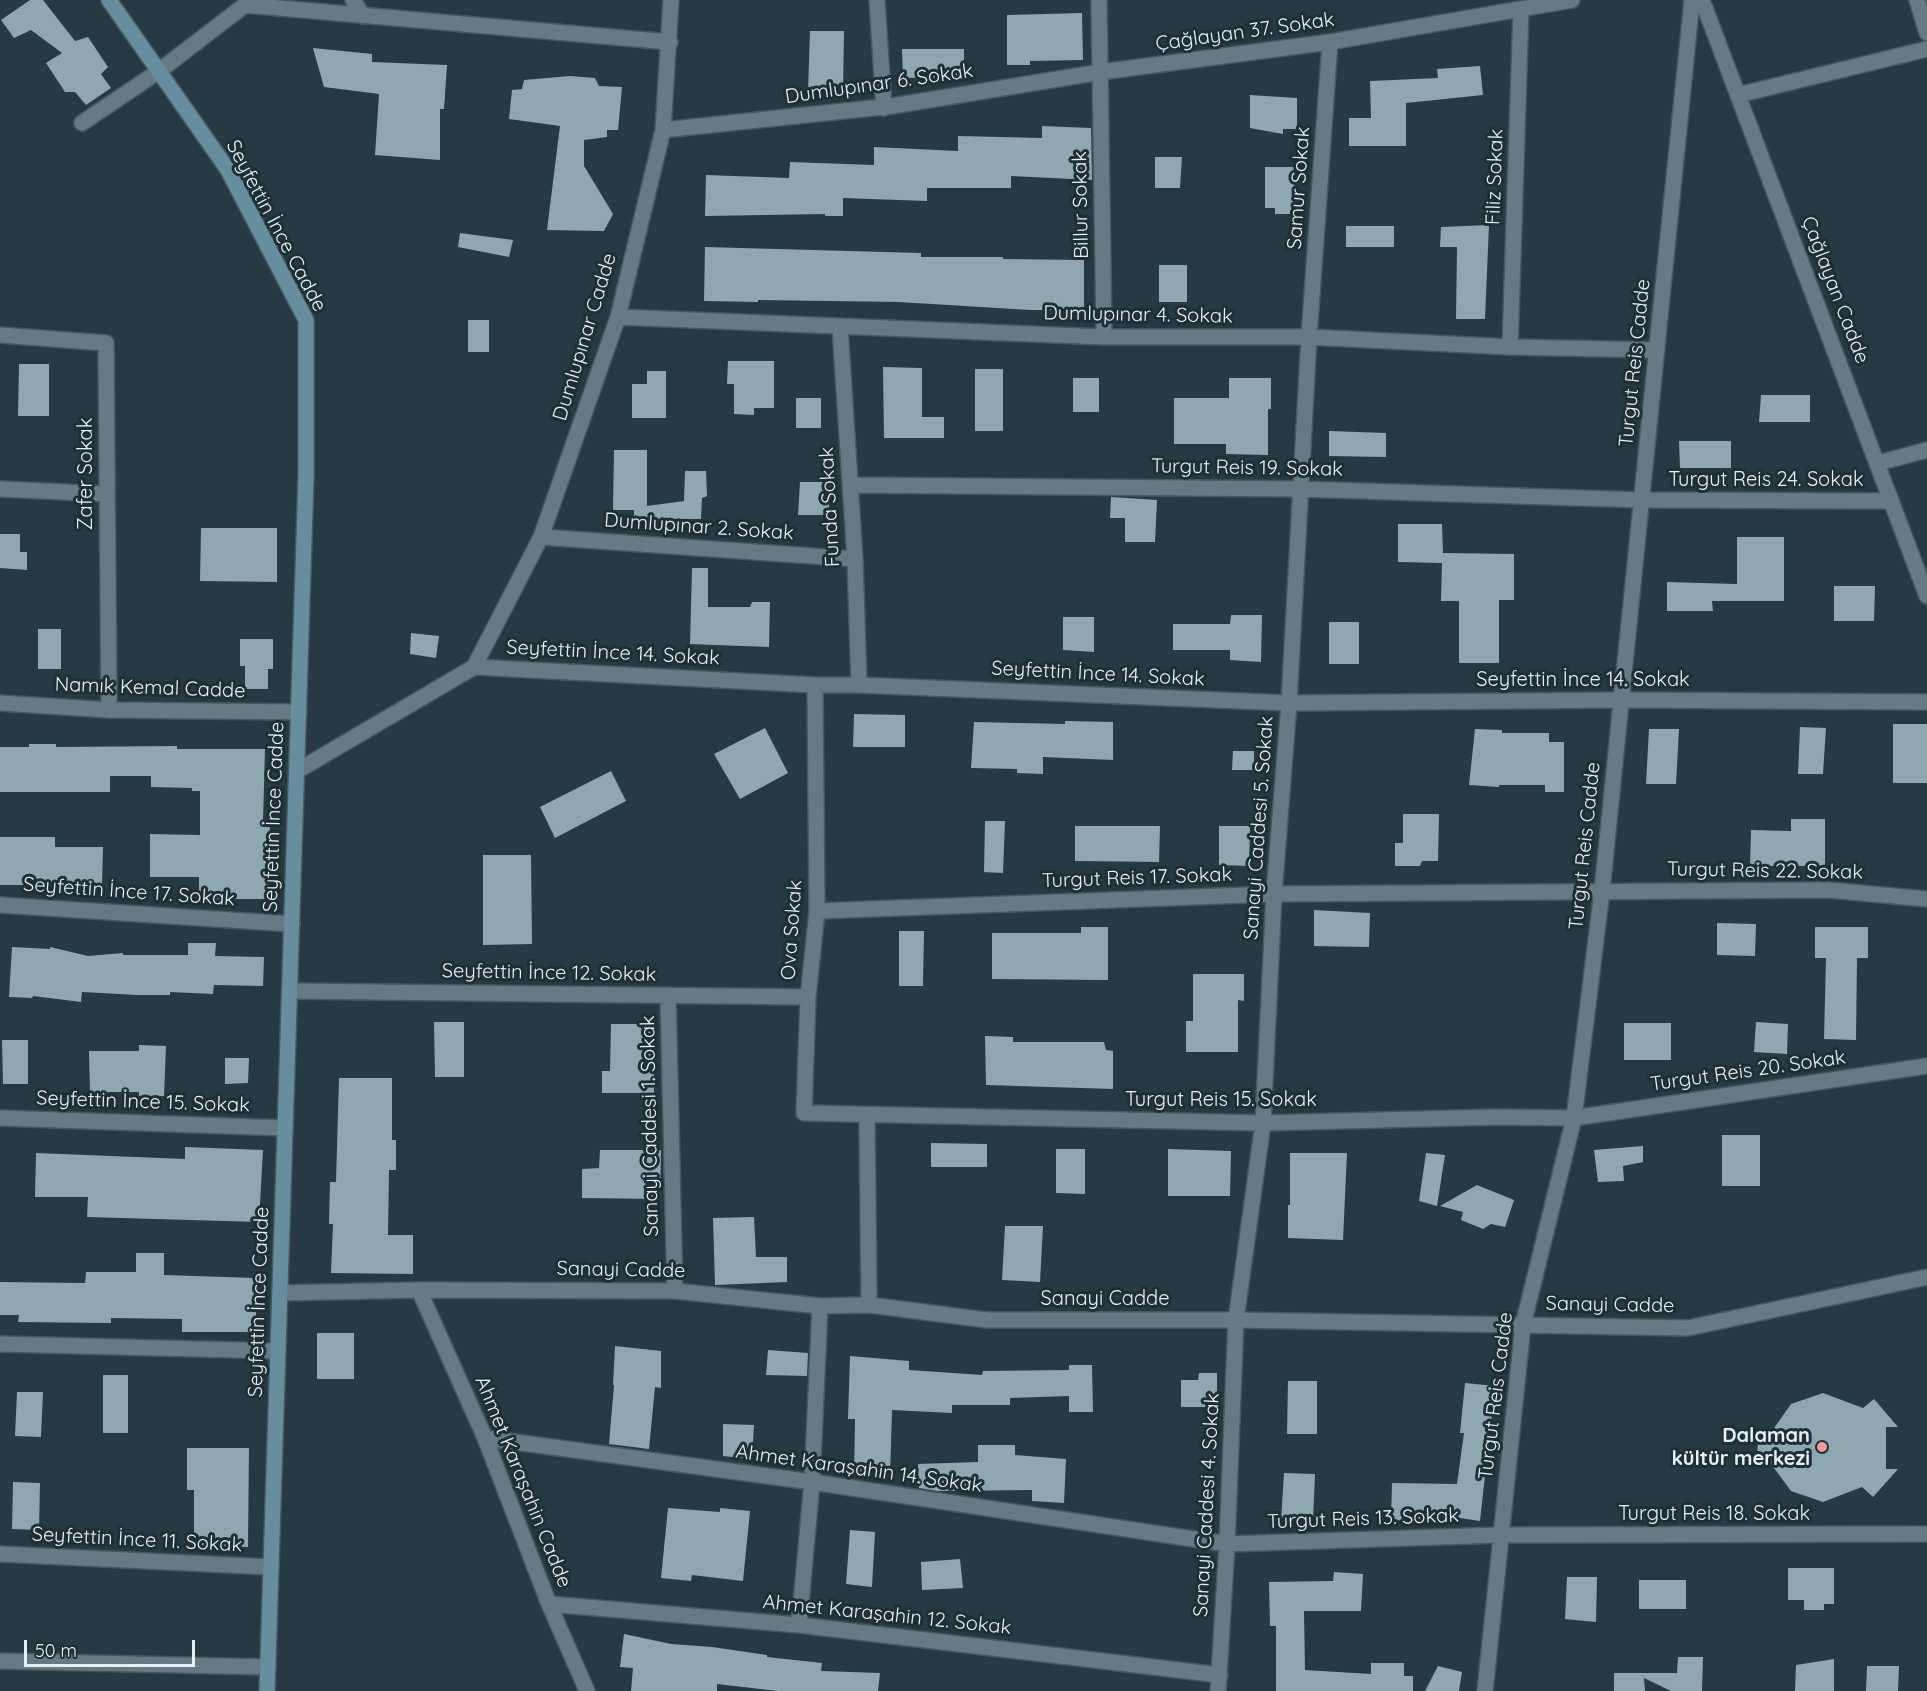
<!DOCTYPE html>
<meta charset="utf-8">
<style>
body{margin:0}
#map{position:relative;width:1927px;height:1691px;overflow:hidden;background:#273a43;font-family:Quicksand,sans-serif}
canvas{display:block}
.scale{position:absolute;left:24px;top:1640px;width:171px;height:27px;box-sizing:border-box;border:3px solid #e4f0f5;border-top:0;padding-left:8px;font-size:18px;line-height:21px;white-space:nowrap;color:#e4f0f5;-webkit-text-stroke:4px #1d3038;paint-order:stroke}
</style>
<div id="map">
<canvas width="1927" height="1691"></canvas>
<div class="scale">50 m</div>
</div>
<script>
const ctx = document.querySelector('canvas').getContext('2d');
ctx.lineJoin = 'round';
function fillPath(path, color) { ctx.fillStyle = color; ctx.fill(path, 'evenodd'); }
function trace(path, color, width, dash) { ctx.strokeStyle = color; ctx.lineWidth = width; ctx.lineCap = dash ? 'butt' : 'round'; ctx.setLineDash(dash || []); ctx.stroke(path); }
function label(font, color, halo, rows, align = 'center') {
  ctx.font = font + ' Quicksand,sans-serif'; ctx.lineWidth = 6; ctx.setLineDash([]); ctx.textBaseline = 'middle'; ctx.strokeStyle = halo; ctx.fillStyle = color; for (const [text, x, y, turn = 0] of rows) {
    ctx.save(); ctx.translate(x, y); ctx.rotate((+turn || 0) * Math.PI / 180); ctx.textAlign = isNaN(turn) ? turn : align; if (halo) ctx.strokeText(text, 0, 0); ctx.fillText(text, 0, 0); ctx.restore();
  }
}
const building = new Path2D(`
 M30,0H43L75,41L88,37L108,67L101,74L111,88L86,105L75,92H65L46,63L62,53L31,30L14,38L1,20Z
 M1082,13L1083,60L1030,61V65H1007V15Z
 M810,31H844L843,93H808Z
 M313,48L372,54V62L447,65L444,109H440V160L375,155L379,94L324,87Z
 M902,49H964V77L903,78Z
 M1480,66L1483,95L1406,103V146H1349V118H1371L1370,81L1438,78L1437,69Z
 M570,76L595,78L599,86L622,87L618,130H607V137L584,140V166L613,214L604,231L547,230L560,126L509,119L512,90L522,89L524,80Z
 M1250,95L1297,98V129H1283V134L1250,128Z
 M1042,126L1091,128L1092,180L1011,176V188H927V201L843,198V216H825V214L705,216L706,175L789,178L790,162L874,165V147L958,151V136L1042,138Z
 M1155,157H1182L1180,188H1155Z
 M1265,167H1295L1293,214H1275V208H1265Z
 M1489,225L1485,319H1456L1457,247H1440L1441,227Z
 M1346,226H1394V247H1346Z
 M460,233L513,240L509,257L458,247Z
 M705,247L921,253V257H1003V259L1084,260V310H1030L899,302L758,300V302L704,301Z
 M1159,265H1187V302H1159Z
 M468,320H489V352H468Z
 M728,361H774V408H754V415L734,414V384H727Z
 M19,364H49V416H18Z
 M883,367L922,368V417H944V438H884Z
 M975,369H1003V431H975Z
 M647,371H666V418H632V384H647Z
 M1073,378H1099V412H1073Z
 M1229,378H1271V409H1268V455L1226,454V444H1174V398H1229Z
 M1761,395H1810V422H1759Z
 M796,398H821V428H796Z
 M1329,431L1386,433V457L1329,456Z
 M1679,441H1731V468H1680Z
 M614,450H647V506L684,501L685,471H706L707,496L702,498L701,519H634V510H613Z
 M800,482H829V515H798Z
 M1111,497L1157,500L1155,542H1125V518H1110Z
 M1398,524H1442L1443,553L1514,554V600H1499V663H1459V601H1441L1442,563L1398,562Z
 M201,528H277V582L200,581Z
 M0,534H20V552H27V570L0,568Z
 M1737,537H1784V601H1712L1713,611H1667V582L1737,584Z
 M692,568H708V607H750L752,602H770L769,647L690,644Z
 M1834,586H1875L1874,621H1834Z
 M1231,615H1262L1261,662L1230,660V650H1173V624H1230Z
 M1063,617H1094V652L1063,650Z
 M1329,622H1359V664H1329Z
 M38,629H61V669H38Z
 M411,633L439,636L436,658L410,654Z
 M240,639H273V669H268V689H245V666H240Z
 M854,714L905,715V747H853Z
 M1065,721L1113,722V760L1043,757V774L1017,773V769L971,768L974,722L1065,724Z
 M1893,724H1927V783H1893Z
 M1800,727L1826,728L1823,774H1798Z
 M765,728L788,773L740,799L714,754Z
 M1475,729L1502,730V733H1549V742H1564V792H1545V785H1499V787L1469,785Z
 M1649,729H1679L1676,784H1646Z
 M29,744H56V747L177,746V749H265L263,821H270L269,899H199V877H150V834L200,835V791H192V788L151,787V776H110V792H0V747H29Z
 M1233,751H1254V770H1232Z
 M611,771L626,801L555,838L540,807Z
 M1403,814H1439L1438,861H1422L1420,866H1395V843H1403Z
 M1791,819H1825V866H1750L1751,830L1791,831Z
 M985,821H1005L1003,873L984,872Z
 M1075,826H1160L1159,862L1075,861Z
 M1219,826H1250L1249,866L1219,865Z
 M0,837H55V847H103L102,886L54,885V889H31V885H0Z
 M483,855H531L532,944L483,945Z
 M1314,910L1370,913L1369,947L1314,946Z
 M1717,923L1756,924L1755,956L1717,955Z
 M1081,927H1108V980L992,979V933H1081Z
 M1815,927H1868V958H1857L1856,1040L1824,1039L1826,958H1815Z
 M899,931H924L923,986H899Z
 M188,943H216L215,956L264,957L263,986L214,985L213,994L170,992V995H137L82,992L81,1002L33,996L32,998L9,997L12,947L50,949V947L88,956L123,953V955H188Z
 M1193,974H1244V1001L1238,1000V1052H1186V1021H1193Z
 M434,1022H464V1077H435Z
 M1756,1022L1788,1024L1787,1054L1754,1052Z
 M1624,1023H1671V1060H1624Z
 M611,1024H654V1093H602V1071H610Z
 M985,1036L1013,1037V1042H1104L1106,1050L1113,1051V1089L986,1085Z
 M2,1040H28V1084H3Z
 M139,1045L166,1046L164,1096H139V1092H90L89,1051H139Z
 M225,1058H249L248,1083L225,1084Z
 M339,1078H392V1140H396V1170H389L388,1235H413V1274L331,1273L333,1224H329L330,1182H336Z
 M1722,1135H1760V1186H1722Z
 M931,1143L987,1144V1167H931Z
 M1643,1146V1162L1623,1166L1624,1181L1598,1182L1594,1150Z
 M185,1147L263,1150L259,1222L87,1217L88,1197H35L36,1153L185,1159Z
 M1056,1149H1085V1194L1056,1193Z
 M1168,1149L1231,1151L1230,1196H1168Z
 M600,1150H661L660,1199L582,1198V1169L599,1168Z
 M1290,1153H1347L1343,1240L1288,1238V1205H1290Z
 M1426,1153L1445,1155L1437,1206L1419,1201Z
 M1477,1185L1514,1200L1505,1227L1491,1224L1483,1229L1461,1220L1463,1212L1440,1206Z
 M754,1217L756,1257H787V1282L715,1285L713,1218Z
 M1005,1226H1043L1040,1282L1002,1280Z
 M136,1253H164V1275L256,1278V1332H182V1319L111,1318V1323L18,1322L19,1315H0V1282L85,1283L86,1272H136Z
 M317,1333H354V1379H317Z
 M615,1346L661,1351V1388L655,1387L649,1449L609,1444L614,1385H613Z
 M768,1350L808,1353L807,1376L766,1375Z
 M850,1356L909,1361V1370L982,1375L983,1371L1069,1370V1365H1092L1093,1412H1069V1396L1010,1398V1405H952V1413L892,1410L890,1477L854,1476L855,1419H848Z
 M1199,1373H1217V1407H1181V1380H1198Z
 M103,1375H128V1433H103Z
 M1288,1381H1317V1434H1287Z
 M1465,1383L1495,1386L1480,1521L1426,1513V1521L1391,1520L1392,1483L1457,1484L1464,1433H1460Z
 M17,1392H43L41,1437L15,1436Z
 M1823,1393L1863,1408L1874,1399L1898,1427H1886V1469H1898L1873,1497L1862,1487L1823,1502L1791,1491L1771,1464H1757L1758,1431H1772L1791,1404Z
 M723,1424L754,1425L752,1459L723,1456Z
 M978,1445H1015V1455L1066,1459L1064,1503L1032,1501V1490L938,1491L919,1488L918,1464L978,1462Z
 M187,1448H249L248,1547L194,1546V1490H187Z
 M1284,1473L1315,1474L1313,1521H1281Z
 M13,1482L40,1483L39,1530L12,1529Z
 M668,1508L720,1512V1508L750,1511L743,1581L692,1575L691,1581L661,1578Z
 M850,1530L875,1532L872,1587L846,1584Z
 M960,1559L963,1588L922,1590L921,1562Z
 M1788,1568H1834V1604H1824V1610H1804V1600H1788Z
 M1334,1572L1363,1574L1361,1611H1304L1305,1670L1371,1674V1663H1404V1676H1413V1691H1276V1626H1270L1269,1582L1333,1581Z
 M1567,1577H1597L1596,1622L1565,1619Z
 M1639,1580H1686V1609H1639Z
 M624,1634L671,1644L712,1647L767,1655V1657L822,1663L821,1671L880,1673L878,1691H778L717,1684V1691H631L633,1668L620,1667Z
 M1678,1657H1703L1702,1691H1671L1644,1678L1645,1691H1614V1673H1677Z
 M1834,1659V1691H1795L1796,1665Z
 M1438,1666L1462,1672L1459,1691H1425Z
 M1867,1666H1899L1898,1691H1866Z`);
const minor = new Path2D(`
 M353,0L363,16
 M877,0L884,108
 M1099,0L1104,337
 M1917,0L1927,33
 M1738,95L1927,49
 M82,123L159,71L245,5L670,42
 M663,130L892,106L1101,72L1330,42L1572,0
 M618,317L1104,337H1309L1510,347L1657,350
 M840,327L855,559L859,685
 M0,335L106,343L109,710
 M1510,347L1521,9
 M1878,463L1927,450
 M851,485L1300,489L1642,500L1891,501
 M0,489L107,494
 M541,537L855,559
 M474,667L541,537L618,317L663,130L671,0
 M815,685L817,911L808,997L804,1113L1263,1123L1498,1117L1574,1118L1927,1066
 M0,703L109,710L299,712
 M297,771L474,667L815,685H859L1289,703L1621,700L1927,702
 M0,905L292,924
 M817,911L1274,894L1828,890L1927,899
 M290,991L808,997
 M668,996L675,1291
 M867,1115L869,1305
 M0,1118L285,1128
 M419,1290L485,1438L549,1604L587,1691
 M0,1344L278,1351
 M485,1438L812,1482L1227,1544L1501,1535L1927,1534
 M0,1554L271,1567
 M549,1604L799,1625L1220,1675
 M799,1625L812,1482L820,1306
 M0,1661L268,1667
 M1218,1691L1227,1544L1236,1320L1263,1123L1274,894L1289,703L1309,337L1330,42`);
const tertiary = new Path2D(`
 M1702,0L1927,596
 M280,1293L419,1290L675,1291L820,1306L869,1305L987,1320H1236L1688,1328L1927,1277
 M1485,1691L1523,1325L1574,1118L1602,891L1692,0`);
const secondary = new Path2D(`
 M109,0L228,170L306,320V477L267,1691`);
const markers = [
 [1822,1447,6,"#f59b9b"]
];
const streetNames = [
 ["Çağlayan 37. Sokak",1245,32,-8],
 ["Dumlupınar 6. Sokak",879,84,-8],
 ["Filiz Sokak",1495,177,-88],
 ["Samur Sokak",1299,188,-86],
 ["Billur Sokak",1081,205,-91],
 ["Seyfettin İnce Cadde",276,226,62],
 ["Çağlayan Cadde",1835,290,69],
 ["Dumlupınar 4. Sokak",1138,315,1],
 ["Dumlupınar Cadde",585,337,-73],
 ["Turgut Reis Cadde",1635,363,-84],
 ["Turgut Reis 19. Sokak",1247,468,1],
 ["Zafer Sokak",86,474,-90],
 ["Turgut Reis 24. Sokak",1766,480],
 ["Funda Sokak",830,507,-93],
 ["Dumlupınar 2. Sokak",699,527,4],
 ["Seyfettin İnce 14. Sokak",613,653,3],
 ["Seyfettin İnce 14. Sokak",1098,674,3],
 ["Seyfettin İnce 14. Sokak",1583,680],
 ["Namık Kemal Cadde",150,688,2],
 ["Seyfettin İnce Cadde",274,817,-88],
 ["Sanayi Caddesi 5. Sokak",1259,828,-86],
 ["Turgut Reis Cadde",1585,846,-84],
 ["Turgut Reis 22. Sokak",1765,871,1],
 ["Turgut Reis 17. Sokak",1137,878,-2],
 ["Seyfettin İnce 17. Sokak",129,892,4],
 ["Ova Sokak",792,930,-86],
 ["Seyfettin İnce 12. Sokak",549,973,1],
 ["Turgut Reis 20. Sokak",1748,1071,-8],
 ["Turgut Reis 15. Sokak",1221,1100],
 ["Seyfettin İnce 15. Sokak",143,1102,2],
 ["Sanayi Caddesi 1. Sokak",650,1126,-91],
 ["Sanayi Cadde",621,1270,1],
 ["Sanayi Cadde",1105,1299],
 ["Seyfettin İnce Cadde",259,1302,-88],
 ["Sanayi Cadde",1610,1305,1],
 ["Turgut Reis Cadde",1496,1396,-83],
 ["Ahmet Karaşahin 14. Sokak",859,1469,8],
 ["Ahmet Karaşahin Cadde",523,1482,68],
 ["Sanayi Caddesi 4. Sokak",1207,1505,-87],
 ["Turgut Reis 18. Sokak",1714,1514],
 ["Turgut Reis 13. Sokak",1363,1519,-2],
 ["Seyfettin İnce 11. Sokak",137,1540,3],
 ["Ahmet Karaşahin 12. Sokak",887,1615,6]
];
const poiNames = [
 ["Dalaman",1810,1436],
 ["kültür merkezi",1810,1459]
];
fillPath(building, '#90a6b0');
trace(minor, '#46575e', 18);
trace(tertiary, '#46575e', 18);
trace(secondary, '#46575e', 18);
trace(minor, '#657a84', 15);
trace(tertiary, '#657a84', 15);
trace(secondary, '#668e9e', 15);
for (const [x, y, r, color] of markers) { const dot = new Path2D(); dot.arc(x, y, r, 0, 2 * Math.PI); ctx.fillStyle = color; ctx.fill(dot); trace(dot, '#1d3038', 2); }
label('20px', '#e4f0f5', '#1d3038', streetNames);
label('bold 20px', '#e4f0f5', '#1d3038', poiNames, 'right');
</script>
